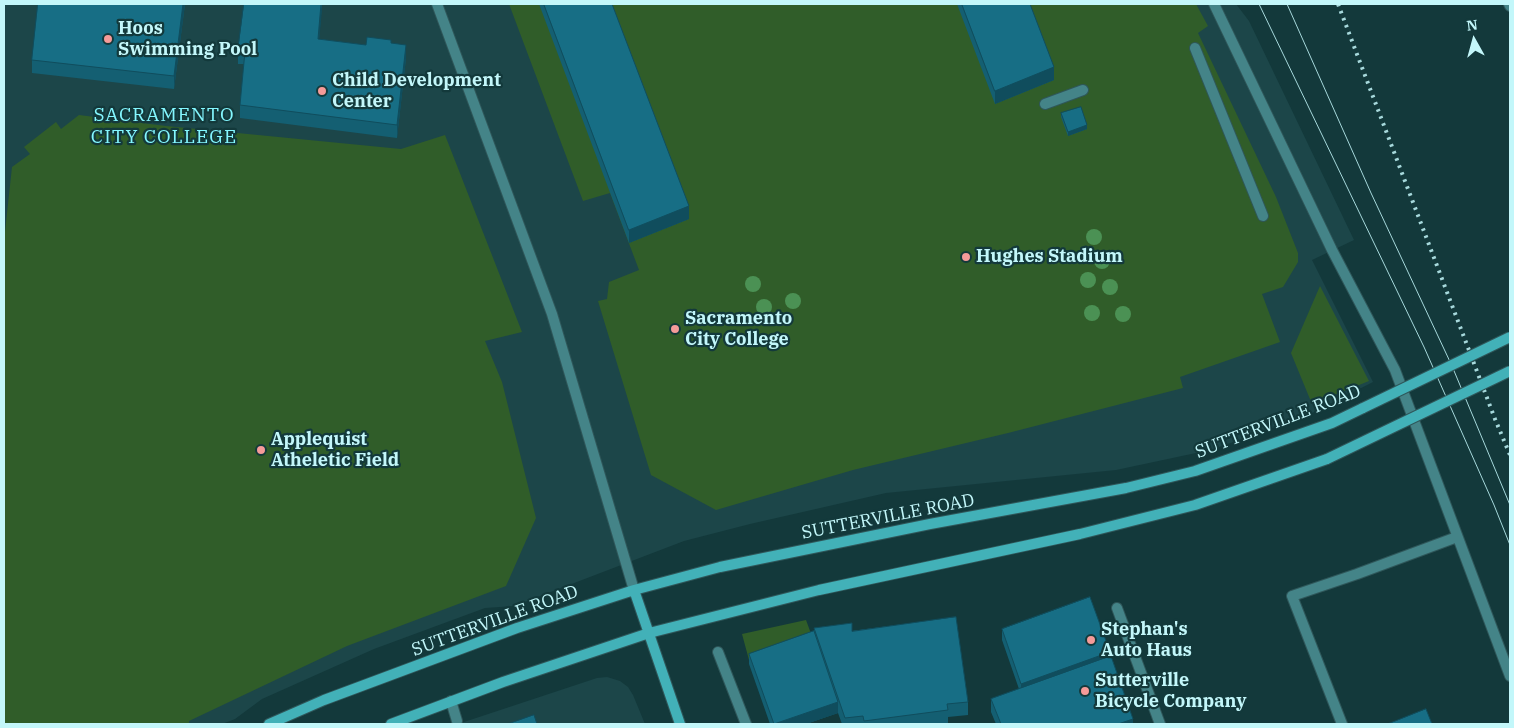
<!DOCTYPE html>
<style>
body{margin:0}
#map{position:relative;width:1514px;height:728px;overflow:hidden;background:#13393b;font-family:"IBM Plex Serif",serif}
canvas{display:block}
.frame{position:absolute;inset:0;border:5px solid #c3f7fa;pointer-events:none}
.north{position:absolute;left:1449px;top:15px;width:50px;height:50px;-webkit-text-stroke:4px #13393b;paint-order:stroke;rotate:353deg;font-size:14px;font-weight:700;line-height:20px;text-align:center;color:#c3f7fa}
.north::after{content:'';display:block;margin:auto;width:18px;height:22px;background:#c3f7fa;clip-path:polygon(50% 0,100% 100%,50% 72%,0 100%)}
</style>
<div id="map">
<canvas width="1514" height="728"></canvas>
<div class="frame"></div>
<div class="north">N</div>
</div>
<script>
const ctx = document.querySelector('canvas').getContext('2d');
ctx.lineJoin = 'round';
function fillPath(path, color) { ctx.fillStyle = color; ctx.fill(path, 'evenodd'); }
function trace(path, color, width, dash) { ctx.strokeStyle = color; ctx.lineWidth = width; ctx.lineCap = dash ? 'butt' : 'round'; ctx.setLineDash(dash || []); ctx.stroke(path); }
function label(font, color, halo, rows, align = 'center') {
  ctx.font = font + ' "IBM Plex Serif",serif'; ctx.lineWidth = 4.5; ctx.setLineDash([]); ctx.textBaseline = 'middle'; ctx.strokeStyle = halo; ctx.fillStyle = color; for (const [text, x, y, turn = 0] of rows) {
    ctx.save(); ctx.translate(x, y); ctx.rotate((+turn || 0) * Math.PI / 180); ctx.textAlign = isNaN(turn) ? turn : align; if (halo) ctx.strokeText(text, 0, 0); ctx.fillText(text, 0, 0); ctx.restore();
  }
}
const built = new Path2D(`
 M4,4H1236L1249,21L1354,240L1312,260L1373,382L1310,414L1251,436L1210,450L1116,470L886,493L750,524L684,541L514,606L485,608L374,649L262,699L235,719L222,724H4Z
 M607,677L620,681L628,687L633,695L645,724H458L597,678Z`);
const green = new Path2D(`
 M509,4H1196L1208,26L1198,33L1276,197L1298,253V262L1283,287L1262,294L1280,342L1180,377L1183,388L1008,433L853,470L716,510L651,475L598,301L607,299L609,282L639,270L610,193L583,201Z
 M79,115L166,126L401,149L445,135L522,332L485,341L502,382L536,518L506,586L347,646L189,721V724H4V241L12,167L30,154L24,147L56,122L61,129Z
 M1320,286L1369,381L1312,404L1291,353Z
 M806,620L813,639L749,660L742,634Z`);
const lane = new Path2D(`
 M437,4L552,314L634,590
 M1214,4L1332,250L1395,370L1510,676
 M1195,48L1263,216
 M1045,104L1083,90
 M1117,608L1160,724
 M718,652L746,724
 M451,701L457,721
 M1342,724L1292,596L1357,574L1457,537`);
const street = new Path2D(`
 M1509,4L1510,6`);
const secondary = new Path2D(`
 M634,590L680,724
 M269,724L324,700L517,628L634,590L720,567L930,524L1126,488L1195,471L1332,423L1363,408
 M391,724L503,682L649,633L819,590L1080,534L1195,505L1327,459`);
const tram = new Path2D(`
 M1259,4L1424,347L1494,505L1510,545
 M1287,4L1371,193L1452,366L1510,505`);
const rail = new Path2D(`
 M1338,4L1495,419L1510,455`);
const secondaryBridge = new Path2D(`
 M1363,408L1510,337
 M1327,459L1510,371`);
const trees = [
 [1094,237],
 [1102,261],
 [1088,280],
 [753,284],
 [1110,287],
 [793,301],
 [764,307],
 [1092,313],
 [1123,314]
];
const wall = new Path2D(`
 M38,4H185L174,89L32,73V60Z
 M322,4L319,39L366,45L391,44L406,58L397,138L240,118V105L244,64H238V50Z
 M539,4H612L689,219L629,243Z
 M957,4H1030L1054,80L995,104Z
 M1061,113L1087,129L1068,136L1061,117Z
 M814,628L852,631L968,702V715L948,717V723L939,724H842L838,713L806,724H770L749,664V654L814,631Z
 M1002,629L1110,656L1133,724H996L991,712V699L1019,689L1002,640Z`);
const shadedWall = new Path2D(`
 M183,4H185L174,89V76Z
 M321,4L322,10L318,53V39Z
 M406,45V58L397,138V125Z
 M1054,67V80L995,104V91Z
 M1087,125V129L1068,136V132Z
 M689,206V219L629,243V230Z
 M1110,652V663L1021,694V684Z
 M838,702V713L806,724H775Z
 M1133,719V724H1118Z`);
const building = new Path2D(`
 M38,4H183L174,76L32,60Z
 M244,4H321L318,39L366,45L367,37L391,40V43L406,45L397,125L240,105L245,51L238,50Z
 M544,4H612L689,206L629,230Z
 M962,4H1030L1054,67L995,91Z
 M1081,107L1087,125L1068,132L1061,113Z
 M1090,597L1110,652L1021,684L1002,629Z
 M956,617L968,702L947,704L948,710L864,721L863,716L845,718L814,628L852,623V631Z
 M814,631L838,702L774,724L749,654Z
 M1111,656L1133,719L1118,724H1001L991,699Z
 M1426,709L1432,724H1388Z
 M534,715L537,724H508Z`);
const markers = [
 [108,39,5,"#f59b99"],
 [322,91,5,"#f59b99"],
 [966,257,5,"#f59b99"],
 [675,329,5,"#f59b99"],
 [261,450,5,"#f59b99"],
 [1091,640,5,"#f59b99"],
 [1085,691,5,"#f59b99"]
];
const poiNames = [
 ["Hoos",118,29],
 ["Swimming Pool",118,50],
 ["Child Development",332,81],
 ["Center",332,102],
 ["Hughes Stadium",976,257],
 ["Sacramento",685,319],
 ["City College",685,340],
 ["Applequist",271,440],
 ["Atheletic Field",271,461],
 ["Stephan's",1101,630],
 ["Auto Haus",1101,651],
 ["Sutterville",1095,681],
 ["Bicycle Company",1095,702]
];
const streetNames = [
 ["SUTTERVILLE ROAD",1278,422,-21],
 ["SUTTERVILLE ROAD",888,517,-11],
 ["SUTTERVILLE ROAD",495,621,-20]
];
const neighbourhoodNames = [
 ["SACRAMENTO",164,116],
 ["CITY COLLEGE",164,138]
];
fillPath(built, '#1c4649');
fillPath(green, '#305d29');
trace(lane, '#2f575a', 12);
trace(street, '#2f575a', 12);
trace(secondary, '#2f575a', 12);
trace(lane, '#448488', 10);
trace(street, '#448488', 10);
trace(secondary, '#42b1b8', 10);
trace(tram, '#a7d9dc', 1);
trace(rail, '#a7d9dc', 4, [2.5, 5]);
trace(secondaryBridge, '#2f575a', 12, []);
trace(secondaryBridge, '#42b1b8', 10);
ctx.fillStyle = '#4b9154';
for (const [x, y] of trees) { ctx.beginPath(); ctx.arc(x, y, 8, 0, 2 * Math.PI); ctx.fill(); }
fillPath(wall, '#145f72');
fillPath(shadedWall, '#104d5d');
fillPath(building, '#176e85');
trace(building, '#104d5d', 1);
for (const [x, y, r, color] of markers) { const dot = new Path2D(); dot.arc(x, y, r, 0, 2 * Math.PI); ctx.fillStyle = color; ctx.fill(dot); trace(dot, '#13393b', 2); }
label('bold 18px', '#c3f7fa', '#13393b', poiNames, 'left');
label('18px', '#c3f7fa', '#13393b', streetNames);
ctx.letterSpacing = '1px';
label('19px', '#84f7ff', '#13393b', neighbourhoodNames);
ctx.letterSpacing = '0px';
</script>
